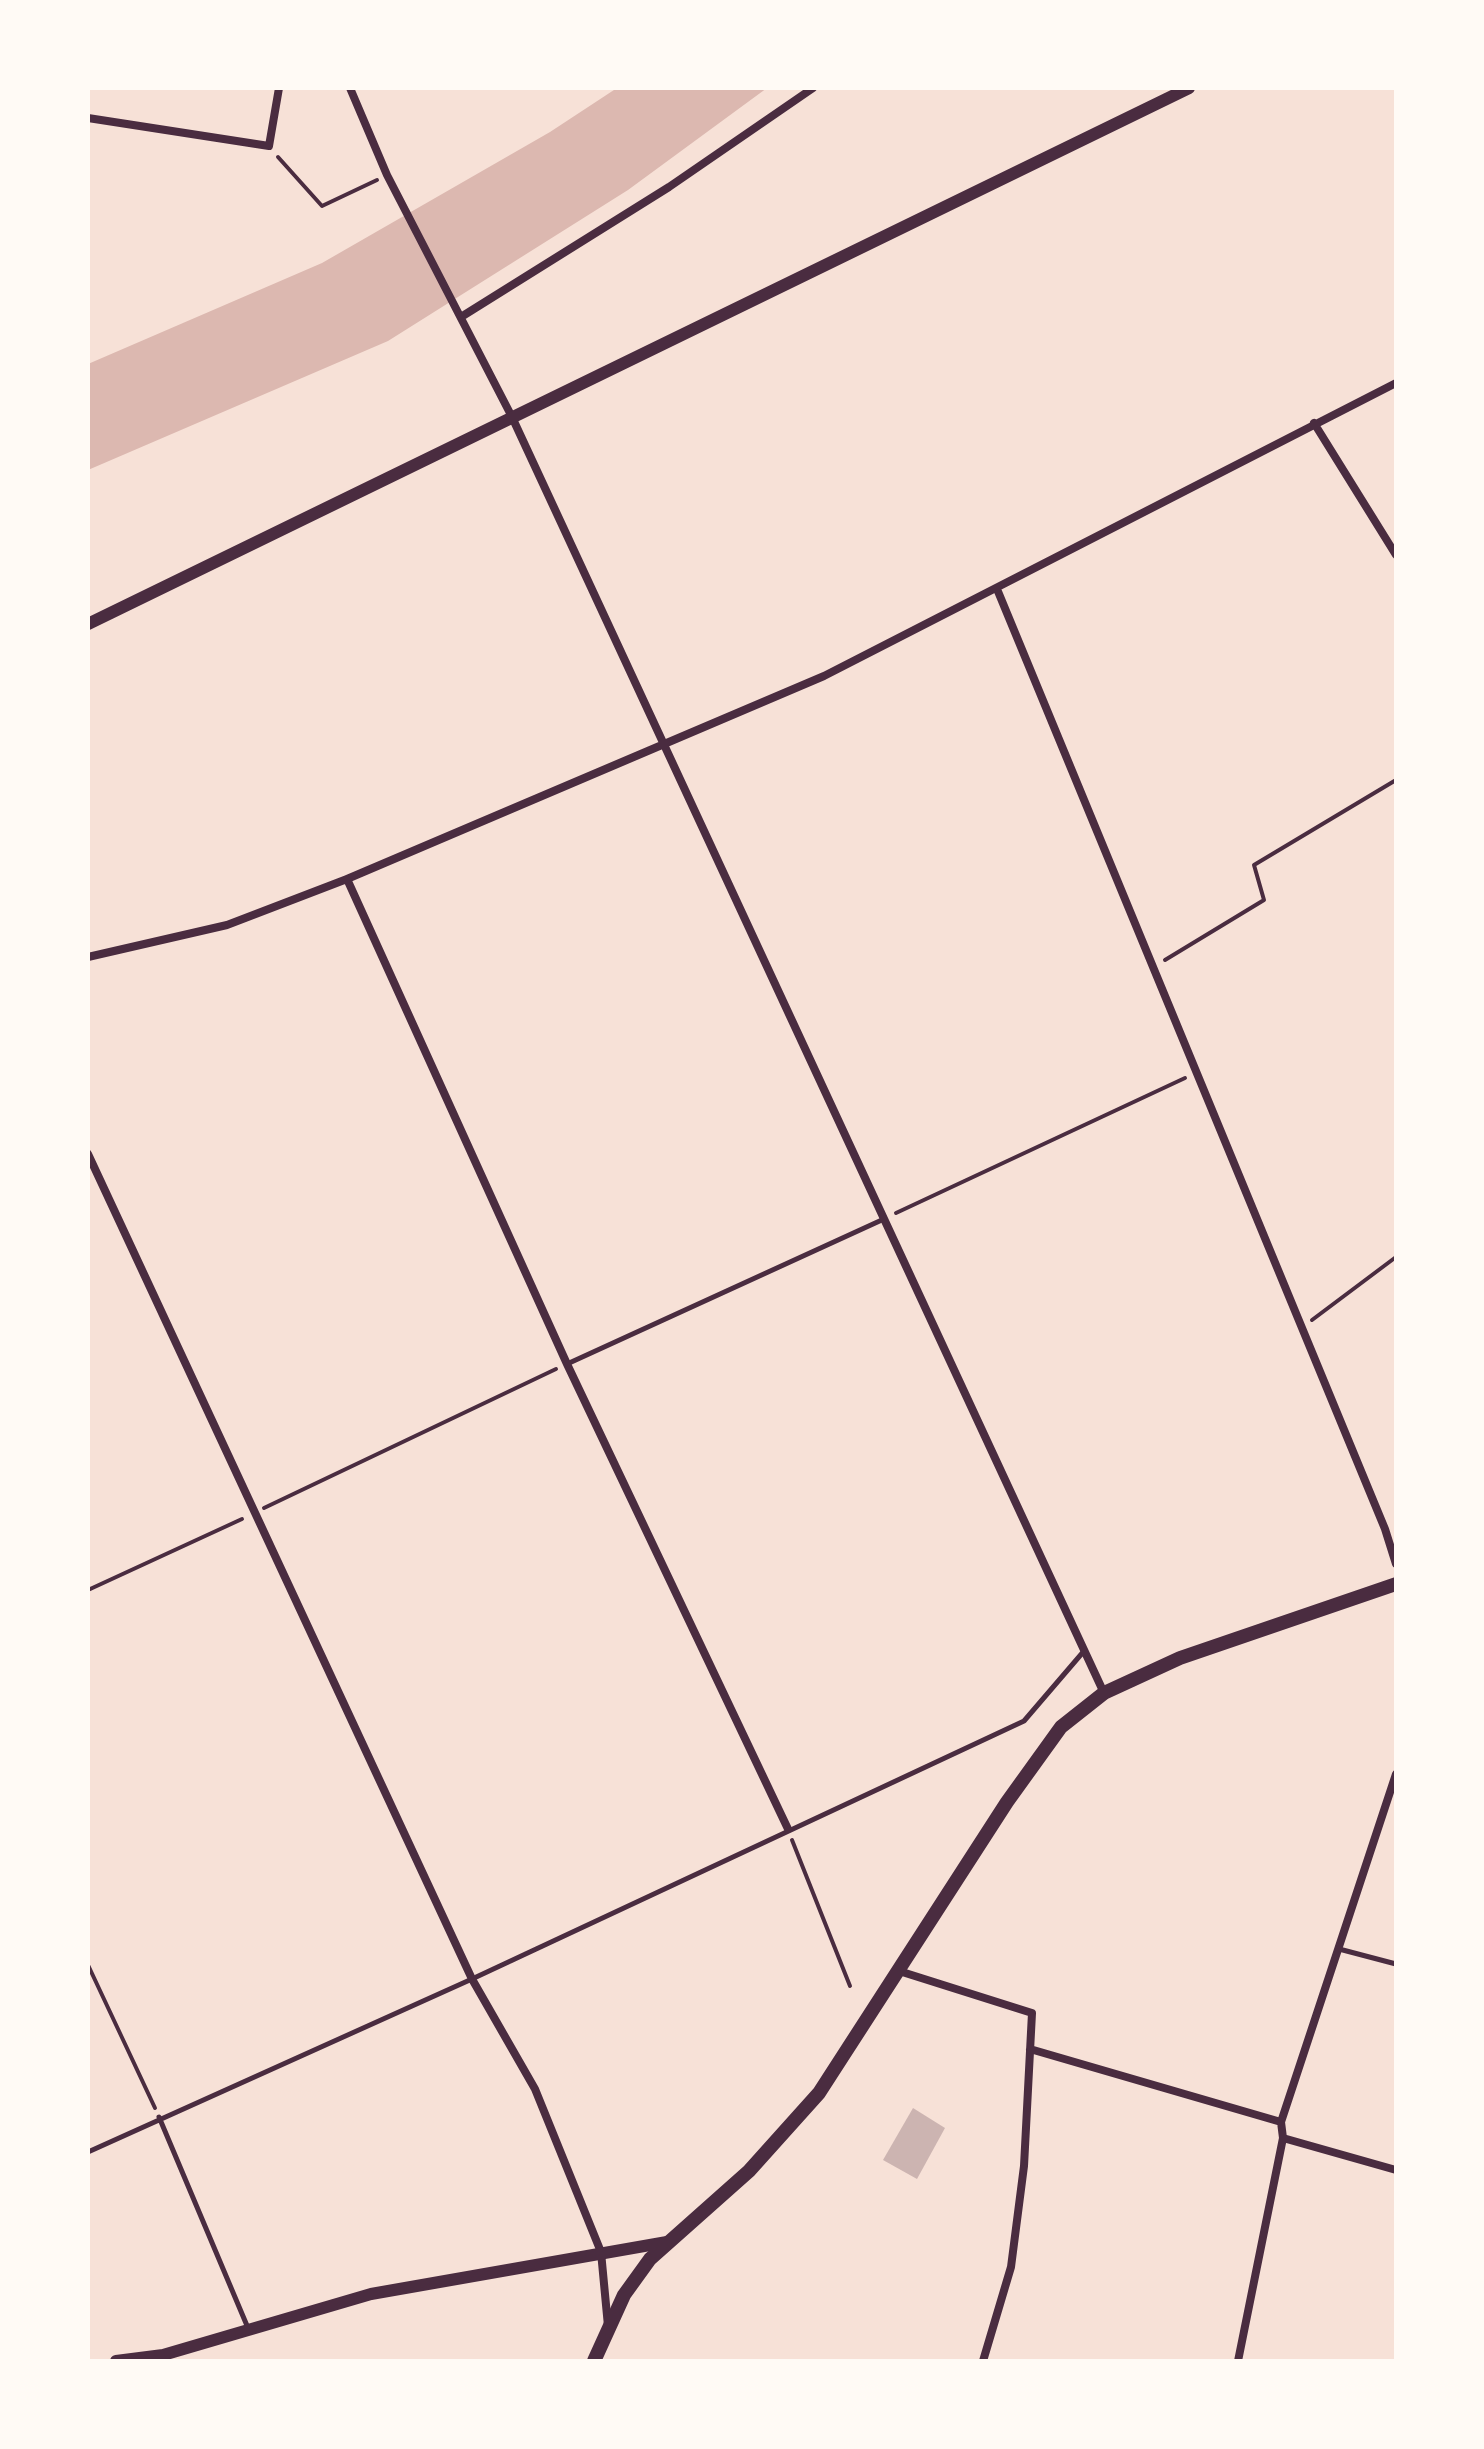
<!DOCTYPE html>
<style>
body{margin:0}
#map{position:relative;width:1484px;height:2449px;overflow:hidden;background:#f7e1d7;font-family:Signika,sans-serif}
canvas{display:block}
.frame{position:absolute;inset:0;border:90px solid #fffaf5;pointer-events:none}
</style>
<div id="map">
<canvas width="1484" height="2449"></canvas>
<div class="frame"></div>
</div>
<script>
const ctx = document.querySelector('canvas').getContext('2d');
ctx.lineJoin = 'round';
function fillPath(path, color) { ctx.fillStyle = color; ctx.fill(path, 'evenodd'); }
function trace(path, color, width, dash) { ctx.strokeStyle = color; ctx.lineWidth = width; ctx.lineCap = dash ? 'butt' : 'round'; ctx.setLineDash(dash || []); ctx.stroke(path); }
const water = new Path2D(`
 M617,88H767L628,190L388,341L88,470V364L322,263L550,132Z`);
const building = new Path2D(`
 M913,2108L945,2128L917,2179L883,2160Z`);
const path = new Path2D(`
 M278,157L322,206L377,180
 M1165,960L1264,900L1254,865L1396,780
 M896,1213L1185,1078
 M1312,1320L1396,1257
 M264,1508L556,1369
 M88,1590L242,1519
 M792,1840L850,1986
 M88,1965L155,2108`);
const service = new Path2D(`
 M567,1364L884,1219
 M1339,1949L1396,1964
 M159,2117L248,2328
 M88,2152L472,1979L1024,1721L1084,1651`);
const minor = new Path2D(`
 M350,88L387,175L512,417L1104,1693
 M88,118L269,146L279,88
 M461,317L669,187L813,88
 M1314,423L1396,555
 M997,589L1385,1529L1396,1564
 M347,879L567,1364L788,1829
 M88,957L227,925L347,879L824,676L1396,383
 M88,1154L472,1979L535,2089L601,2252L608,2326
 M899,1971L1032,2013L1024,2166L1011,2267L983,2361
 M1030,2049L1281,2122
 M1283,2138L1396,2170
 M1238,2361L1283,2138L1281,2122L1396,1774`);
const tertiary = new Path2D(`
 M88,624L1189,88
 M116,2361L163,2355L371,2294L667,2242`);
const secondary = new Path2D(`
 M594,2361L624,2295L650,2259L749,2171L819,2093L1007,1802L1061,1727L1104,1693L1180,1658L1396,1584`);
fillPath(water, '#dcb8b0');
fillPath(building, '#ccb4b1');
trace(path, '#4a2c40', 4);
trace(service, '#4a2c40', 5);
trace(minor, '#4a2c40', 8);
trace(tertiary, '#4a2c40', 12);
trace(secondary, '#4a2c40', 14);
</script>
